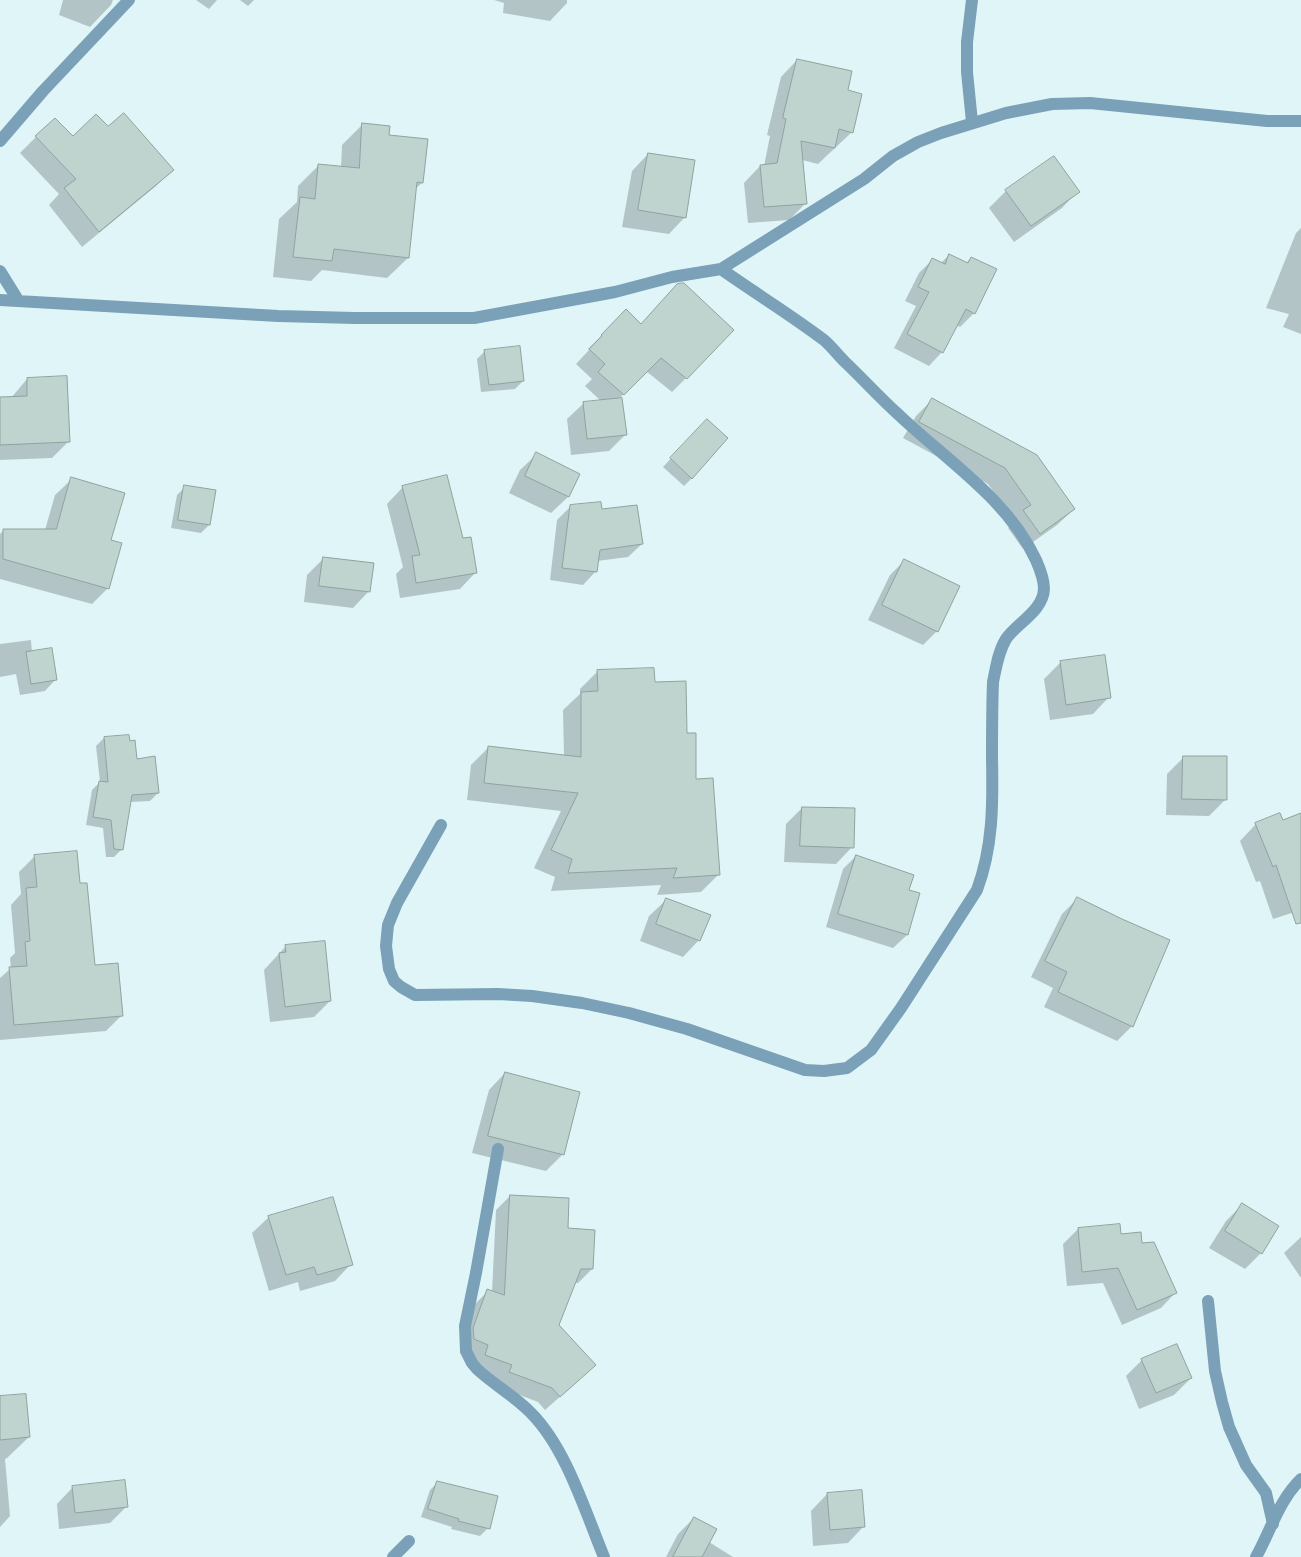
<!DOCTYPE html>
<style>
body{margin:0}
canvas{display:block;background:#dff5f8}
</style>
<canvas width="1301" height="1557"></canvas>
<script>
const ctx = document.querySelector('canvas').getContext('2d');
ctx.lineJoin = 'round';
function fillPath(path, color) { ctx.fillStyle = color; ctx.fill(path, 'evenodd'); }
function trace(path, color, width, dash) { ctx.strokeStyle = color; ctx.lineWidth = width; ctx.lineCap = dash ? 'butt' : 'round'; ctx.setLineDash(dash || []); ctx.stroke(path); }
const shadow = new Path2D(`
 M63,0H113L111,5L90,27L59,15Z
 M196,0H217L209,9Z
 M240,0H254L248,6Z
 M494,0H567V3L550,21L503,13L504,3Z
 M797,60L852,132L818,164L802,160L806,203L789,220L748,223L744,183L760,166H764L770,136L767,135L781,77Z
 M363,124L388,136L422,183L415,189L408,258L387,278L322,270L311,281L273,277L279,219L297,202L298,186L319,165L341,168L342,145Z
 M108,128L172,170L156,186L82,247L49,205L59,194L20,153L36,137L73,138Z
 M648,154L685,217L669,234L622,227L632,171Z
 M1006,191H1078L1062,208L1014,242L989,208Z
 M1301,228V334L1283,327L1289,314L1266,308L1296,233Z
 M949,255L966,263L971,258L974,313L960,327L956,325L942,352L929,366L894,348L916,306L905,301L919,273L933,259L941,263Z
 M626,311L686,378L672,392L646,371L618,400L626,434L609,451L571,455L567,419L584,403L601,401L585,386L592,379L576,364L589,350L588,349Z
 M485,351L523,381L515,389L481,392L477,359Z
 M27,379L69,441L52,458L0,460V398H11Z
 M932,400L1074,509L1057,525L1023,549L1008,528L1015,521L988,484L903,438L916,416Z
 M699,428L692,478L684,486L663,467Z
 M537,454L579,474L568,497L551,513L509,493L520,470Z
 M72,479L110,541L108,588L92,604L0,579V534L3,531L45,530L55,495Z
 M185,487L209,525L201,533L171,528L177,495Z
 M403,487L462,540L476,572L460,589L400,598L396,574L403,567L387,504Z
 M571,506L600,511L642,544L628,557L597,561L596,571L583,585L550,580L557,520Z
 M324,558L369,591L353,608L304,602L307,575Z
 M904,561L937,631L923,645L868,620L890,575Z
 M31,640L32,653L56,679L45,691L20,695L16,674L0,677V644Z
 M1060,663L1109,697L1093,714L1050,720L1044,679Z
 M598,671L653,683L685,734L694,781L719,874L701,892L657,895L661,885L551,891L555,877L534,868L561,811L467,800L471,765L489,747L564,756L563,710L580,694V689Z
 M104,738L136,760L158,793L150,801L130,802L122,849L114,857H106L103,828L86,825L92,790L100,782L96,746Z
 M1184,757L1226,799L1209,816L1166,815L1167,774Z
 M802,808L852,847L836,864L784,862L786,824Z
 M1282,822L1301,828V910L1273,919L1260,881L1256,882L1240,841L1256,824Z
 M35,856L79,885L94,966L122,1015L106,1031L0,1040V978L11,968L10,958L15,953L11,905L21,894L19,872Z
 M856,856L908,891L907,935L893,948L826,927L843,869Z
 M1077,899L1132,1026L1117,1041L1044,1007L1053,988L1031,977L1062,914Z
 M666,900L699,940L683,957L640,941L649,916Z
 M286,946L330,1001L314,1017L270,1022L264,970Z
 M505,1073L563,1154L546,1171L472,1153L489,1090Z
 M510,1196L566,1230L592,1269L578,1283H574L558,1326L580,1379L545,1410L538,1402L496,1386L471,1369L475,1359L460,1353V1343L474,1305L488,1291L492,1292L496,1210Z
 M1242,1205L1261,1253L1245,1269L1209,1248L1226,1221Z
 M269,1217L351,1264L335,1281L300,1291L298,1282L269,1291L252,1233Z
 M1078,1229L1120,1235L1176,1292L1161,1308L1122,1325L1103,1283L1067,1286L1063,1244Z
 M1301,1237V1278L1284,1253Z
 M1142,1360L1191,1378L1174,1395L1139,1409L1126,1376Z
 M0,1397L29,1437L7,1458L5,1459L10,1516L0,1527Z
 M438,1482L488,1528L480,1536L451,1529L452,1527L421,1517L430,1490Z
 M73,1487L126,1507L110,1523L59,1529L57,1504Z
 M827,1494L864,1526L848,1543L813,1546L811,1511Z
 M694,1518L709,1542L733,1557H666L678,1534Z`);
const building = new Path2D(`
 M797,59L852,71L848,90L862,94L853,133L839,129L835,148L801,141L807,204L764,207L760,165L777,163L786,119L783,118Z
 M124,113L174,170L99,232L64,188L76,179L35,136L55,118L73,136L96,114L108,126Z
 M362,123L390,126L389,135L428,139L423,183L417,182L409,258L334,249L332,261L293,257L300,197L315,199L318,164L359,168Z
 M648,153L695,160L686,218L638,210Z
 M1054,156L1080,192L1031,226L1005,190Z
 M949,254L968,263L971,257L997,269L975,314L966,309L943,353L907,334L929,292L918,287L932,258L945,264Z
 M684,283L734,330L687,379L661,358L624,395L598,372L605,364L589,349L602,336L601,335L626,309L641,324L677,284Z
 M520,346L524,381L489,385L484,350Z
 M67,376L70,442L0,445V397L27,396V378Z
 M622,398L627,435L587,439L583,402Z
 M932,398L1037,455L1075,509L1040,534L1023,510L1031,505L1005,468L919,422Z
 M707,419L728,438L692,479L670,458Z
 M536,452L580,474L569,497L525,476Z
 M447,475L463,538L471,537L477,573L416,583L412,556L420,555L402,486Z
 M71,477L125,493L111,540L122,543L109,589L3,559V529H56Z
 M184,485L216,490L210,525L178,520Z
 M601,502L602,509L637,505L643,544L600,550L597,572L562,568L570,505Z
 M323,557L374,563L370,592L319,586Z
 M904,559L960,586L938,632L882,605Z
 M52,648L57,680L31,684L26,652Z
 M1105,655L1111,698L1066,705L1060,661Z
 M654,668L655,682L686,681L687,733H696V779L713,778L720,875L673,878L677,868L568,873L572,859L551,850L578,793L484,783L488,746L581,757V692L598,691L597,670Z
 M129,735L130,741L135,740L137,759L155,756L159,793L132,795L123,850L114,849L111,820L93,817L99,781L108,782L104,737Z
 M1183,756H1227V800L1182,799Z
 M802,807L855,808L854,848L800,846Z
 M1280,813L1283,820L1301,813V923L1296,924L1276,865L1273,867L1255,823Z
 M77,851L80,883H87L95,965L118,963L123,1016L14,1025L9,967L27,966L25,942L30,941L26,888L37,887L34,855Z
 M856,855L914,875L909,890L920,893L908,935L838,914Z
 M1077,897L1122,919L1170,940L1133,1027L1058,992L1067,972L1045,961Z
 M666,898L711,915L700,941L656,924Z
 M325,941L331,1001L285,1007L279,953L286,952L285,945Z
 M505,1072L580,1092L564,1155L488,1136Z
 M510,1195L569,1198L568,1228L595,1230L593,1269H581L559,1325L596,1365L560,1397L552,1388L509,1372L512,1365L485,1355L488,1345L474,1339L473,1328L487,1289L504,1295Z
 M333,1197L353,1265L317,1275L314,1267L286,1275L268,1216Z
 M1242,1203L1279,1226L1262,1254L1225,1231Z
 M1120,1224L1121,1234L1141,1232L1142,1243L1154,1242L1177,1293L1137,1310L1118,1268L1082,1272L1078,1228Z
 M1177,1344L1192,1378L1156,1393L1141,1359Z
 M26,1394L30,1437L0,1440V1396Z
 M125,1480L128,1507L75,1513L72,1486Z
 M437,1481L498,1496L490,1529L458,1521L459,1519L428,1509Z
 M862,1490L865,1527L830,1530L827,1493Z
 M694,1517L717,1529L702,1557H673Z`);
const minor = new Path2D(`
 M972,0L967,42V72L972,122
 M0,141L43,91L129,0
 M0,271L18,300
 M0,300L278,316L355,318H474L615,292L672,277L721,269L864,179L893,156L918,142L941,133L1006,113L1052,104L1090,103L1267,121H1301
 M441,825L397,903L388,925L386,946L389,969L394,981L401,987L415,995L498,994L532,996L582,1003L629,1013L687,1029L805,1070L824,1071L847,1068L871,1050L901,1008L977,890C993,847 993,804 992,759C992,733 992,708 993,682C996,668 998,652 1006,639C1017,623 1043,611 1044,589C1044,579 1040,569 1036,560C1008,499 946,460 899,415C880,398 863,379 845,362C838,355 831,346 824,340C791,315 755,293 721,269
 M498,1149L476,1273L465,1326L466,1351L472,1363L477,1369C494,1385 515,1396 531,1413C566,1448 585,1511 604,1557
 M1208,1301L1215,1371L1222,1402L1229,1427L1246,1465L1266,1493L1273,1524
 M393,1557L409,1541
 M1256,1557C1271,1530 1279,1500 1301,1479`);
fillPath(shadow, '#0003');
fillPath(building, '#bfd4cf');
trace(building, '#8fa39e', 1);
trace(minor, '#7ba1b8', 12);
</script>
